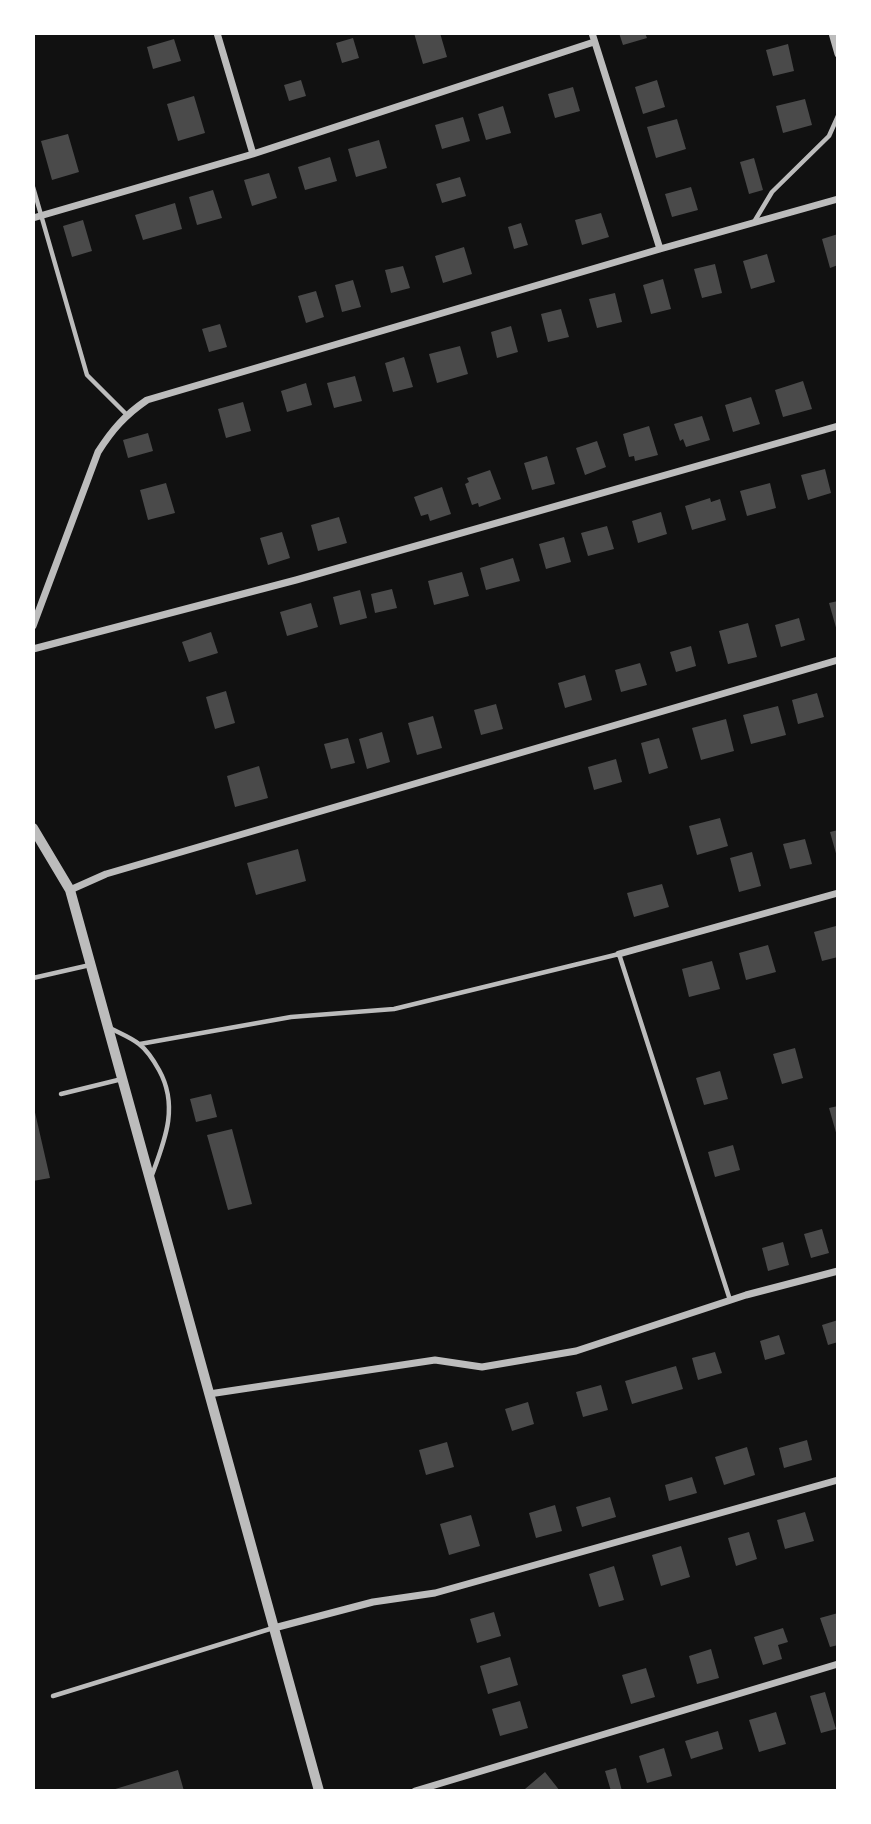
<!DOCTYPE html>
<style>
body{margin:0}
#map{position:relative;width:871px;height:1824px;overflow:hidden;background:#111;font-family:Mulish,sans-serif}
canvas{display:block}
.frame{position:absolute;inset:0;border:35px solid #fff;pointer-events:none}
</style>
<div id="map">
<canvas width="871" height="1824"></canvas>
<div class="frame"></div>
</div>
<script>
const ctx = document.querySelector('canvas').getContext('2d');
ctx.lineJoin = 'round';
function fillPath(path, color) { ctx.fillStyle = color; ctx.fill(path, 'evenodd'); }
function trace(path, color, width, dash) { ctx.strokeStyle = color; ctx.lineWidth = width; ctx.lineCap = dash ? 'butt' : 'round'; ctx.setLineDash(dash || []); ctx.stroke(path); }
const building = new Path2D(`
 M414,33H440L447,57L423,64Z
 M619,33H645L647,38L623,45Z
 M353,38L359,58L342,63L336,43Z
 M174,39L181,61L153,69L147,47Z
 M788,44L794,71L773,76L766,50Z
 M301,80L306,96L289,101L284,85Z
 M657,80L665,107L643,114L635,87Z
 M573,87L580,111L555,118L548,94Z
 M194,96L205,133L178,141L167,104Z
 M805,99L812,125L783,133L776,106Z
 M503,106L511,133L486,140L478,114Z
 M463,117L470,141L442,149L435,125Z
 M677,119L686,149L656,158L647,127Z
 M68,134L79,172L52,180L41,141Z
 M379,140L387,168L356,177L348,149Z
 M330,157L337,181L305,190L298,167Z
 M754,158L763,190L749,194L740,162Z
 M269,173L277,198L252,206L244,180Z
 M460,177L466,196L442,203L436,184Z
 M691,187L698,210L672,217L665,194Z
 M213,190L222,218L197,225L189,197Z
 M175,203L182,229L143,240L135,215Z
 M601,213L609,237L582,245L575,220Z
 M83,220L92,251L72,257L63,226Z
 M521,223L528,245L514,249L508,227Z
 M838,234V265L830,268L822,239Z
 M464,247L472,274L443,283L435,256Z
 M767,254L775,282L751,289L743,261Z
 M715,264L722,293L702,298L694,269Z
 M403,266L410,288L391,293L385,270Z
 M663,279L671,309L651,314L643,285Z
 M353,280L361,307L342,312L335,285Z
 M316,291L324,317L306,323L298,296Z
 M615,293L622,322L597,328L589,299Z
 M561,309L569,337L548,342L541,314Z
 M220,324L227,347L209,352L202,329Z
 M511,326L518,352L497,358L491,332Z
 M460,346L468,374L437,383L429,354Z
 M404,357L413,387L393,392L385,363Z
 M355,376L362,401L334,408L327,383Z
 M803,381L812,409L783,417L775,390Z
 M306,383L312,405L287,412L281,391Z
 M751,397L760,424L733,432L725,405Z
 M243,402L251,431L226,438L218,409Z
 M702,416L710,440L686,447L683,439L680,441L674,424Z
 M649,426L658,455L635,461L634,456L629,457L623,434Z
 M148,433L153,451L128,458L123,440Z
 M597,441L606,467L585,475L576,448Z
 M547,456L555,484L532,490L524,463Z
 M825,469L831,493L808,500L801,475Z
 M490,470L501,499L479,507L478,503L472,505L465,484L469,482L467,478Z
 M166,483L175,513L148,520L140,490Z
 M770,483L776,508L747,516L740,491Z
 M442,487L451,514L430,521L428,514L421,516L414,497Z
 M710,498L711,502L720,499L726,520L692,530L685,506Z
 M661,512L667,534L638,543L632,521Z
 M339,517L347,543L318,551L311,525Z
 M607,526L614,549L588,556L581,533Z
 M282,532L290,558L268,565L260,538Z
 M564,537L571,562L546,569L539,544Z
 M513,558L520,581L486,590L480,568Z
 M462,572L469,596L434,605L428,581Z
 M392,589L397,608L375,613L371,594Z
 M360,590L367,618L340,625L333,597Z
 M838,601V631H837L829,603Z
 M311,603L318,627L287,636L280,612Z
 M799,618L805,640L781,647L775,625Z
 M748,623L757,657L728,664L719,631Z
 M211,632L218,653L189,662L182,642Z
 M691,646L696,666L676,672L670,652Z
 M640,663L647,685L621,692L615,670Z
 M585,675L592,700L565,708L558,683Z
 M226,691L235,723L215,729L206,697Z
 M817,693L824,717L798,724L792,700Z
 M496,704L503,729L481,735L474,710Z
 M778,706L786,735L751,744L743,715Z
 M433,716L442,748L417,755L408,723Z
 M726,719L734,751L701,760L692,728Z
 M382,732L390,762L367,769L359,739Z
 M348,738L355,763L331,769L324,744Z
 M659,738L668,768L649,774L641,743Z
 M616,759L622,782L594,790L588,767Z
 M259,766L268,798L235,807L227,776Z
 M720,818L728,846L697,855L689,826Z
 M838,830V857H837L830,832Z
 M805,839L812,864L790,869L783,844Z
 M298,849L306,881L256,895L247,863Z
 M752,852L761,886L739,892L730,858Z
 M662,884L669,907L634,917L627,893Z
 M836,926L838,957L822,961L814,932Z
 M768,945L776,972L746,980L739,953Z
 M712,961L720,989L689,997L682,969Z
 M795,1048L803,1078L782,1084L773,1054Z
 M720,1071L728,1099L704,1105L696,1078Z
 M211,1094L217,1117L196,1122L190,1099Z
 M838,1106V1136H837L829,1108Z
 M34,1108L50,1178L33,1181V1109Z
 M232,1129L252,1204L228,1210L207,1135Z
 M733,1145L740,1170L715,1177L708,1152Z
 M822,1229L829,1253L811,1258L804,1234Z
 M783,1242L789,1265L768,1271L762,1248Z
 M838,1320V1342L828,1345L822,1325Z
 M779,1335L785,1354L765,1360L760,1341Z
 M715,1352L722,1373L698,1380L692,1358Z
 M676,1366L683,1389L632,1404L625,1381Z
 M601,1385L608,1410L583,1417L576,1392Z
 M528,1402L534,1424L512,1431L505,1409Z
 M807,1440L812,1460L784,1468L779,1448Z
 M447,1442L454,1467L426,1475L419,1450Z
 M747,1447L755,1475L724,1485L715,1457Z
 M692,1477L697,1493L669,1501L665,1485Z
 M610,1497L616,1517L582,1527L576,1507Z
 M555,1505L562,1531L536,1538L529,1513Z
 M805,1512L814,1541L785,1549L777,1520Z
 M471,1515L480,1546L449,1555L440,1524Z
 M749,1532L757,1559L736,1566L728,1538Z
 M681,1546L690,1577L661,1586L652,1555Z
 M614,1566L624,1600L599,1607L589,1574Z
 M494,1612L501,1636L477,1643L470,1619Z
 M838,1613V1645L830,1647L820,1618Z
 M783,1628L788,1642L778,1645L782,1659L763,1665L754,1637Z
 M711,1649L719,1678L697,1684L689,1656Z
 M510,1657L518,1685L488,1694L480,1666Z
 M646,1668L655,1697L631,1704L622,1675Z
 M825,1692L836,1729L821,1733L810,1696Z
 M520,1701L528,1728L500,1736L492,1709Z
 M776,1712L786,1744L759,1752L749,1720Z
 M718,1731L723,1749L691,1759L685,1741Z
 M664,1748L672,1776L647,1783L639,1756Z
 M616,1768L622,1791H611L605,1771Z
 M178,1770L184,1791H112V1790Z
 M545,1772L560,1791H527L525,1789Z`);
const service = new Path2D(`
 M33,187L87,375L126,414
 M754,222L772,192L829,136L838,116
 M33,978L90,965
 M110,1028C119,1033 130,1037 139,1044C147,1050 154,1061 159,1070C179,1106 165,1140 152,1175
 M140,1044L291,1017L394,1009L619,954L730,1300
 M61,1094L122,1079
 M53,1696L273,1628`);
const minor = new Path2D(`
 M217,33L253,154
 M592,33L660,249
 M832,33L838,54
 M33,218L253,154L594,42
 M33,626L98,452C112,430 125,415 147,400L660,249L838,199
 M33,649L296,580L838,426
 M70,890L106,874L838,660
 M619,954L838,893
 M209,1394L435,1360L482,1367L576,1351L746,1295L838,1271
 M274,1628L373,1602L435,1593L838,1480
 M415,1791L838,1664`);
const tertiary = new Path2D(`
 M33,828L70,890L319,1791`);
fillPath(building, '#4a4a4a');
trace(service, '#bcbcbc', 4.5);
trace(minor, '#bcbcbc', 7);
trace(tertiary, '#bcbcbc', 10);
</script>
